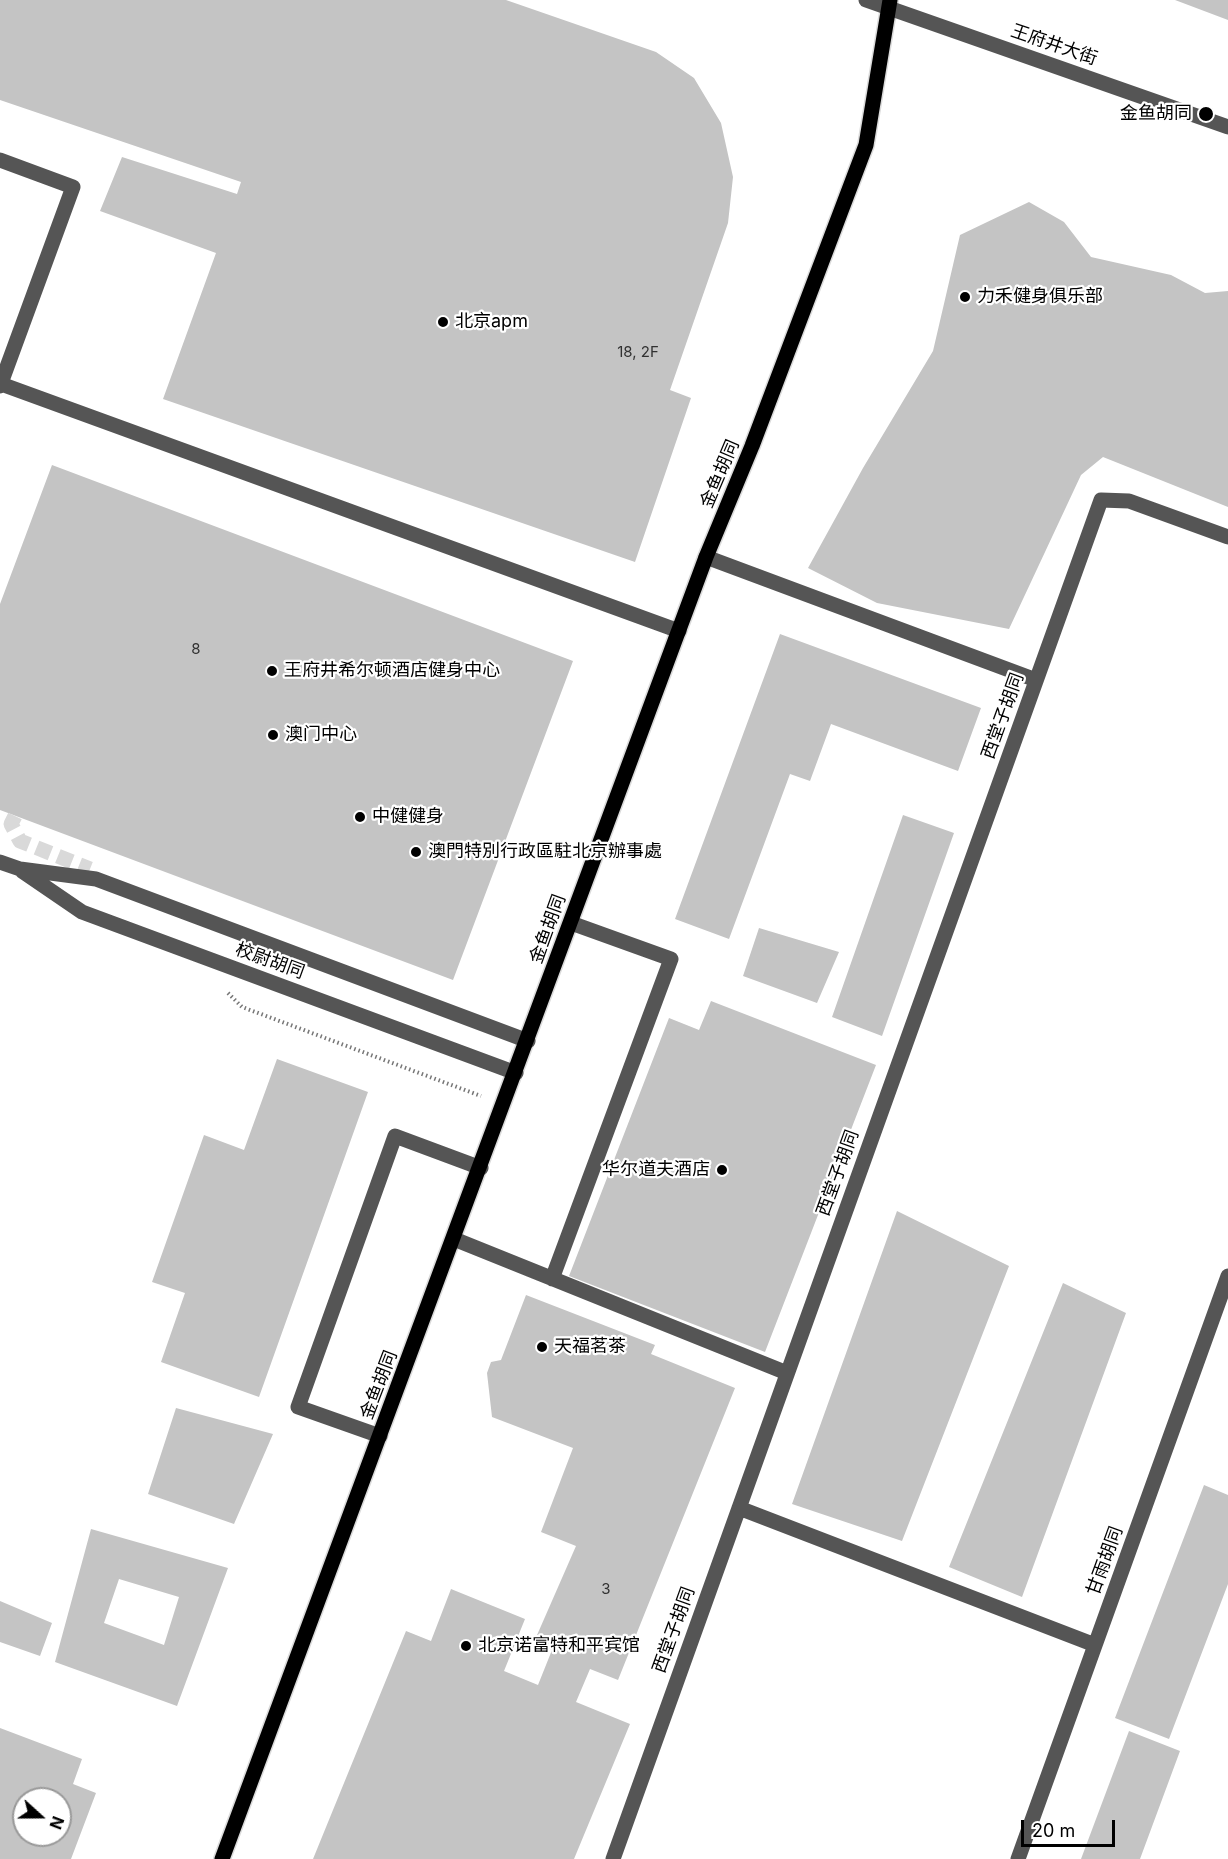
<!DOCTYPE html>
<meta charset="utf-8">
<style>
body{margin:0}
#map{position:relative;width:1228px;height:1859px;overflow:hidden;background:#fff;font-family:Inter,sans-serif}
canvas{display:block}
.north{position:absolute;left:12px;top:1787px;width:60px;height:60px;box-sizing:border-box;background:#fff;border:2px solid #999;border-radius:50%;rotate:111deg;font-size:16px;font-weight:700;line-height:24px;text-align:center;color:#000}
.north::after{content:'';display:block;margin:auto;width:21px;height:27px;background:#000;clip-path:polygon(50% 0,100% 100%,50% 72%,0 100%)}
.scale{position:absolute;left:1021px;top:1820px;width:94px;height:27px;box-sizing:border-box;border:3px solid #000;border-top:0;padding-left:8px;font-size:18px;line-height:21px;white-space:nowrap;color:#000;-webkit-text-stroke:4px #fff;paint-order:stroke}
</style>
<div id="map">
<canvas width="1228" height="1859"></canvas>
<div class="north">N</div>
<div class="scale">20 m</div>
</div>
<script>
const ctx = document.querySelector('canvas').getContext('2d');
ctx.lineJoin = 'round';
function fillPath(path, color) { ctx.fillStyle = color; ctx.fill(path, 'evenodd'); }
function trace(path, color, width, dash) { ctx.strokeStyle = color; ctx.lineWidth = width; ctx.lineCap = dash ? 'butt' : 'round'; ctx.setLineDash(dash || []); ctx.stroke(path); }
function label(font, color, halo, rows, align = 'center') {
  ctx.font = font + ' Inter,"Noto Sans SC",sans-serif'; ctx.lineWidth = 4.5; ctx.setLineDash([]); ctx.textBaseline = 'middle'; ctx.strokeStyle = halo; ctx.fillStyle = color; for (const [text, x, y, turn = 0] of rows) {
    ctx.save(); ctx.translate(x, y); ctx.rotate((+turn || 0) * Math.PI / 180); ctx.textAlign = isNaN(turn) ? turn : align; if (halo) ctx.strokeText(text, 0, 0); ctx.fillText(text, 0, 0); ctx.restore();
  }
}
const building = new Path2D(`
 M0,0H506L656,52L694,78L721,123L733,177L728,223L670,390L691,398L635,562L163,399L216,253L100,211L122,157L237,194L241,182L0,100Z
 M1175,0H1228V20Z
 M1029,202L1064,222L1091,257L1171,275L1205,293L1228,291V507L1103,457L1081,475L1009,629L877,603L808,568L863,468L933,351L960,235Z
 M52,465L573,661L453,980L0,810V604Z
 M780,634L981,708L958,771L831,724L810,781L790,774L729,939L675,919Z
 M903,815L954,833L882,1036L832,1017Z
 M759,928L839,952L817,1003L743,976Z
 M711,1001L876,1065L765,1352L569,1276L669,1018L699,1030Z
 M277,1059L368,1092L259,1397L161,1362L185,1293L152,1282L204,1135L244,1150Z
 M897,1211L1009,1266L902,1541L792,1504Z
 M1063,1283L1126,1313L1022,1597L949,1567Z
 M526,1295L655,1345L651,1354L735,1388L618,1680L590,1669L576,1702L630,1724L574,1859H313L406,1631L431,1641L451,1589L525,1619L504,1671L538,1685L552,1650L534,1642L576,1546L541,1532L573,1448L492,1417L487,1373L491,1362L501,1360Z
 M176,1408L273,1434L234,1524L148,1494Z
 M1204,1485L1228,1495V1584L1169,1739L1115,1718Z
 M91,1529L228,1568L177,1706L55,1662ZM119,1579L179,1597L164,1645L104,1623Z
 M0,1601L52,1623L40,1656L0,1642Z
 M0,1728L82,1759L73,1784L96,1793L71,1859H0ZM24,1799H60V1835H24Z
 M1129,1731L1180,1751L1140,1859H1081Z`);
const minorTunnel = new Path2D(`
 M15,816L11,824L20,841L90,869`);
const path = new Path2D(`
 M228,993L242,1007L481,1096`);
const minor = new Path2D(`
 M866,0L1228,127
 M0,160L73,187L0,386
 M1,384L679,631
 M706,557L1036,680
 M0,862L20,869L96,879L528,1041
 M22,871L82,912L516,1073
 M454,1239L787,1373
 M552,1279L671,959L571,923
 M380,1436L298,1407L395,1136L481,1168
 M739,1508L1095,1645
 M613,1859L1101,500L1129,501L1228,537
 M1018,1859L1228,1276`);
const major = new Path2D(`
 M222,1859L706,557L752,446L866,145L890,0`);
const markers = [
 [1206,114,8,"#000"],
 [965,297,6,"#000"],
 [443,322,6,"#000"],
 [272,671,6,"#000"],
 [273,735,6,"#000"],
 [360,817,6,"#000"],
 [416,852,6,"#000"],
 [722,1170,6,"#000"],
 [542,1347,6,"#000"],
 [466,1646,6,"#000"]
];
const numberNames = [
 ["18, 2F",638,352],
 ["8",196,649],
 ["3",606,1589]
];
const streetNames = [
 ["王府井大街",1054,45,19],
 ["金鱼胡同",720,474,-67],
 ["西堂子胡同",1003,716,-70],
 ["金鱼胡同",548,929,-70],
 ["校尉胡同",270,961,20],
 ["西堂子胡同",838,1173,-70],
 ["金鱼胡同",379,1385,-69],
 ["甘雨胡同",1105,1561,-70],
 ["西堂子胡同",674,1630,-70]
];
const poiNames = [
 ["金鱼胡同",1192,114,"right"],
 ["力禾健身俱乐部",977,297],
 ["北京apm",455,322],
 ["王府井希尔顿酒店健身中心",284,671],
 ["澳门中心",285,735],
 ["中健健身",372,817],
 ["澳門特別行政區駐北京辦事處",428,852],
 ["华尔道夫酒店",710,1170,"right"],
 ["天福茗茶",554,1347],
 ["北京诺富特和平宾馆",478,1646]
];
fillPath(building, '#c4c4c4');
trace(minorTunnel, '#d9d9d9', 15, [15, 8]);
trace(major, '#dbdbdb', 18);
trace(path, '#777', 4, [1.5, 3]);
trace(minor, '#555', 15);
trace(major, '#000', 15);
for (const [x, y, r, color] of markers) { const dot = new Path2D(); dot.arc(x, y, r, 0, 2 * Math.PI); ctx.fillStyle = color; ctx.fill(dot); trace(dot, '#fff', 2); }
label('15px', '#313131', null, numberNames);
label('18px', '#000', '#fff', streetNames);
label('18px', '#000', '#fff', poiNames, 'left');
</script>
